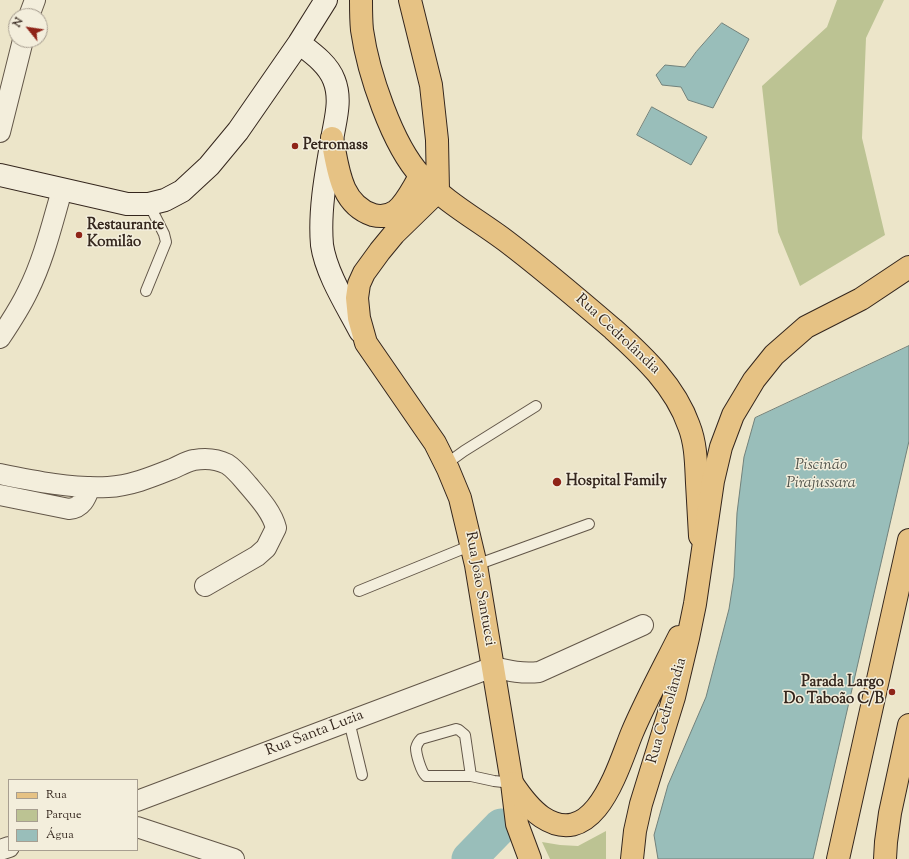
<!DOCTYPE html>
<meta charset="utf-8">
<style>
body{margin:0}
#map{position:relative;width:909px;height:859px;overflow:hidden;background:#ece5c9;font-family:"Sorts Mill Goudy",serif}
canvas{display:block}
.legend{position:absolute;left:8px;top:779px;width:130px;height:72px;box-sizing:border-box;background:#f3eedc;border:1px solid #a79e90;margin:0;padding:5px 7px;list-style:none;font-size:12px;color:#34261d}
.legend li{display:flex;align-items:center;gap:8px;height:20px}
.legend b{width:20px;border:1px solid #a79e90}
.north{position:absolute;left:8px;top:8px;width:40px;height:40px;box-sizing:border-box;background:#f3eedc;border:1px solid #a79e90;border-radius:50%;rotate:300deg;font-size:11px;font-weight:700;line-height:16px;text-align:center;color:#34261d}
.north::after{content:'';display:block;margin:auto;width:14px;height:18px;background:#8f2418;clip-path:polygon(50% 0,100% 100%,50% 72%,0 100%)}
</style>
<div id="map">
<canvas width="909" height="859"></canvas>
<ul class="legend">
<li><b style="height:5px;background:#e6c284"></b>Rua</li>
<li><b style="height:11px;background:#bcc393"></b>Parque</li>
<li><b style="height:11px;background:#99beba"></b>Água</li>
</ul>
<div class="north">N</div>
</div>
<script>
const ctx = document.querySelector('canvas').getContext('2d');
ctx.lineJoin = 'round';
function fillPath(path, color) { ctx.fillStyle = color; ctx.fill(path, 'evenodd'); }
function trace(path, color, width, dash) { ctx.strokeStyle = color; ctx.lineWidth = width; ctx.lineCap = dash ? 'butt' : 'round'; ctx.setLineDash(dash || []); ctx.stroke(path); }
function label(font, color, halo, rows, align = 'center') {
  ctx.font = font + ' "Sorts Mill Goudy",serif'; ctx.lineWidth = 3; ctx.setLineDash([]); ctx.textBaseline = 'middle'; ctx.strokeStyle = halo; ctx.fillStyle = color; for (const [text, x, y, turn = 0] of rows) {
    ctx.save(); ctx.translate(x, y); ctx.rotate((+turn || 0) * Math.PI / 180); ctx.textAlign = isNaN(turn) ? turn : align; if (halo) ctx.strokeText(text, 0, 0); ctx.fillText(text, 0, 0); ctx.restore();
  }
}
const green = new Path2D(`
 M837,0H884L866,38L862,138L885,235L800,286L778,232L762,86L827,27Z
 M606,831V859H550L542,842L560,845L578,846Z`);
const water = new Path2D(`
 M722,23L749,39L713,108L688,100L681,87L662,85L656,75L665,65L685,67L696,52Z
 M652,107L707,137L691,165L637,135Z
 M909,346V441L813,859H658L654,835L668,785L706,697L729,609L734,577L737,513L744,457L755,418Z`);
const river = new Path2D(`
 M469,859L501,826`);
const lane = new Path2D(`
 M146,291L166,242L164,234L149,204
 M446,464L464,451L536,406
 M476,565L589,524
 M359,591L472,545
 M349,721L362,775
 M471,776L465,735L459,730L456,729L421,739C419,741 417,744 416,748C416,754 421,772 426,776H471L494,781L512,783`);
const street = new Path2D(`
 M29,16L35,0
 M0,132L23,40
 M0,338C10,323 20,308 28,291C44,259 52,224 62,190
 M0,474C34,481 74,489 108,487C130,486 152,477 172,469C179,466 187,461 194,460C205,458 217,459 227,464C235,469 242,478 248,485C259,498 272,512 276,528L266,548L257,556L205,586
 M0,495L69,509C82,508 86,498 90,487
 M137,801L493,667C509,671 523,674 539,672L643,625
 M137,827L234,859
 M0,850L9,847`);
const secondary = new Path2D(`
 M299,43C312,53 328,64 334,80C342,100 335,120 332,140C326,174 319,211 322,245C326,273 347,306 360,331
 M0,175L127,204H149L165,200L182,191L209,166L238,131L299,43L326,0`);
const primary = new Path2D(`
 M361,0C361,10 361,20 362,30C368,72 392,145 421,176C445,202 478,220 506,241C543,269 578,299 613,329C644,357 675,386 689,426C696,444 696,463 697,483C698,500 699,518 700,536
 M410,0L431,85L437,140L438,190
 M332,138C338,168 340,204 373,215C381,217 389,216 396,211C407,202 413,187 421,175
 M438,190L431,198L394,234L380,251L364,273L359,284L357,298L359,318L366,343L435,443L448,469L460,498L476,565L512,783L517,824L530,859
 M838,859L909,540`);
const highway = new Path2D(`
 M512,783C520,795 529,808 542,817C595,852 618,767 632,733C646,700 663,669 679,637
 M632,859L635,831L641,804L674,697L688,638L695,604L713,481L721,447L733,415L754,380L774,355L806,327L861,299L909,267
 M885,859L886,842L890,813L909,725`);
const markers = [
 [295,146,4,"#8f2418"],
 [79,235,4,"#8f2418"],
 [557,482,5,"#8f2418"],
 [892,692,4,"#8f2418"]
];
const poiNames = [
 ["Petromass",303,146],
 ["Restaurante",87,226],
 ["Komilão",87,243],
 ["Hospital Family",566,482],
 ["Parada Largo",884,683,"right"],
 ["Do Taboão C/B",884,700,"right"]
];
const streetNames = [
 ["Rua Cedrolândia",617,335,43],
 ["Rua João Santucci",479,589,80],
 ["Rua Cedrolândia",668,711,-74],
 ["Rua Santa Luzia",315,734,-21]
];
const waterNames = [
 ["Piscinão",821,466],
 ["Pirajussara",821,484]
];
fillPath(green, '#bcc393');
fillPath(water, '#99beba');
trace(water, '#71817b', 1);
trace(river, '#99beba', 35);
trace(lane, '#625648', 12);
trace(street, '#625648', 22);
trace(secondary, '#34261d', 24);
trace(primary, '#34261d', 24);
trace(highway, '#34261d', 24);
trace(lane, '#f3eedc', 10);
trace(street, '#f3eedc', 20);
trace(secondary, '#f3eedc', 22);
trace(primary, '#e6c284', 22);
trace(highway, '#e6c284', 22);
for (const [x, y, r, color] of markers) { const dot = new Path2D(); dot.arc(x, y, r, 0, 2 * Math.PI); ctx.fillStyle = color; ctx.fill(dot); trace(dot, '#f3eedc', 1.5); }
label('bold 15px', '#34261d', '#f3eedc', poiNames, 'left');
label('15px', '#34261d', '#f3eedc', streetNames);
label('italic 16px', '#52544c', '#f3eedc', waterNames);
</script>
